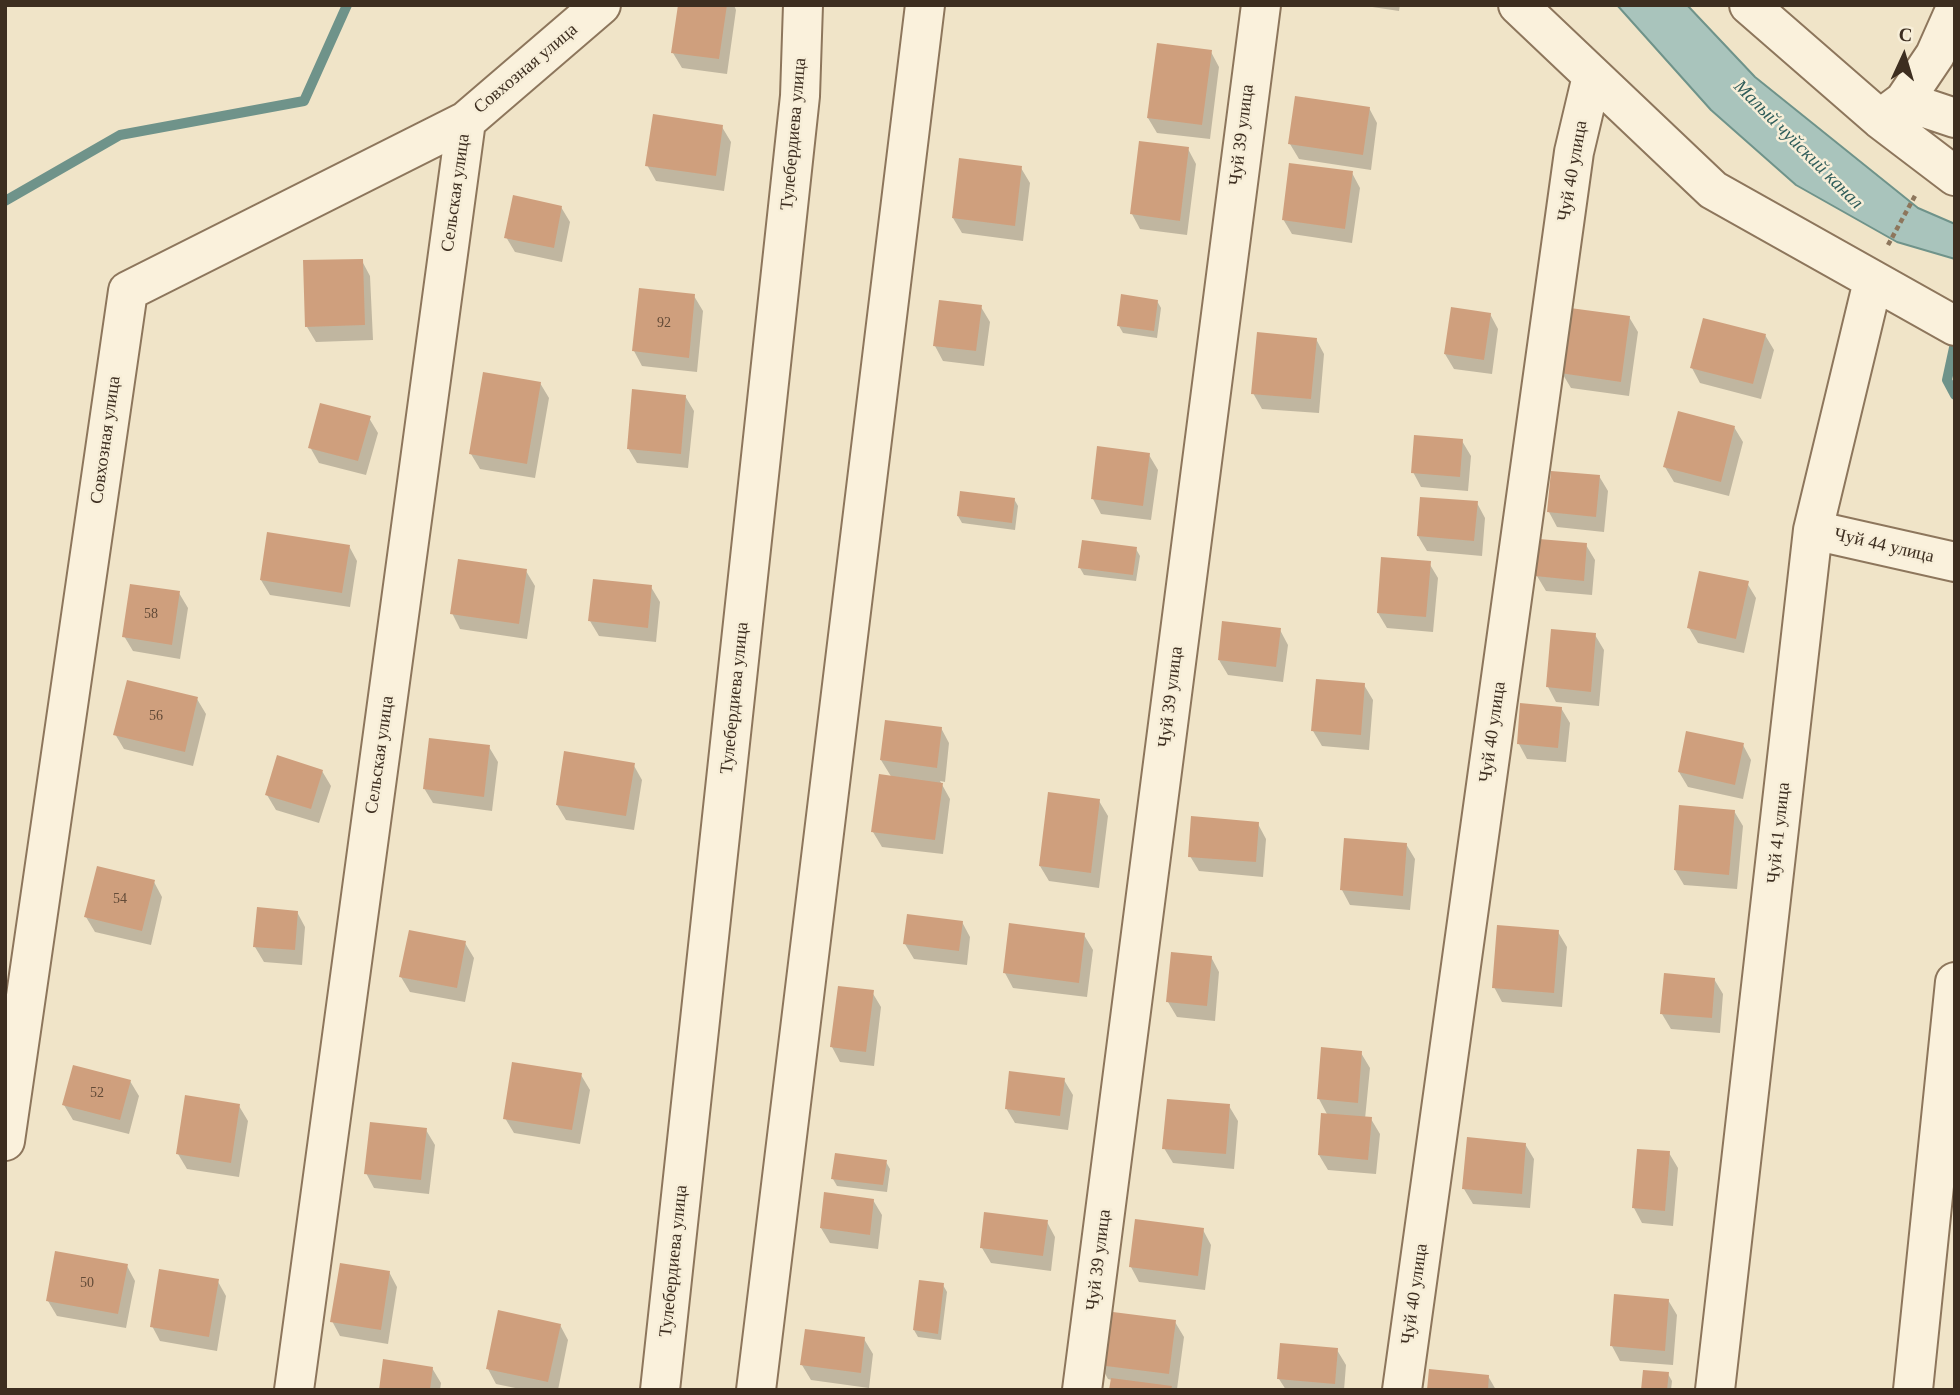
<!DOCTYPE html>
<meta charset="utf-8">
<style>
body{margin:0}
#map{position:relative;width:1960px;height:1395px;overflow:hidden;background:#f0e4c8;font-family:"Times New Roman",serif}
canvas{display:block}
.frame{position:absolute;inset:0;border:7px solid #3d2e20;pointer-events:none}
.north{position:absolute;left:1869px;top:21px;width:70px;height:70px;-webkit-text-stroke:5px #f7eed8;paint-order:stroke;rotate:4deg;font-size:19px;font-weight:700;line-height:28px;text-align:center;color:#3d2e20}
.north::after{content:'';display:block;margin:auto;width:24px;height:32px;background:#3d2e20;clip-path:polygon(50% 0,100% 100%,50% 72%,0 100%)}
</style>
<div id="map">
<canvas width="1960" height="1395"></canvas>
<div class="frame"></div>
<div class="north">С</div>
</div>
<script>
const ctx = document.querySelector('canvas').getContext('2d');
ctx.lineJoin = 'round';
function fillPath(path, color) { ctx.fillStyle = color; ctx.fill(path, 'evenodd'); }
function trace(path, color, width, dash) { ctx.strokeStyle = color; ctx.lineWidth = width; ctx.lineCap = dash ? 'butt' : 'round'; ctx.setLineDash(dash || []); ctx.stroke(path); }
function label(font, color, halo, rows, align = 'center') {
  ctx.font = font + ' "Times New Roman",serif'; ctx.lineWidth = 5; ctx.setLineDash([]); ctx.textBaseline = 'middle'; ctx.strokeStyle = halo; ctx.fillStyle = color; for (const [text, x, y, turn = 0] of rows) {
    ctx.save(); ctx.translate(x, y); ctx.rotate((+turn || 0) * Math.PI / 180); ctx.textAlign = isNaN(turn) ? turn : align; if (halo) ctx.strokeText(text, 0, 0); ctx.fillText(text, 0, 0); ctx.restore();
  }
}
const water = new Path2D(`
 M1617,5H1687L1755,77L1918,208L1955,224V259L1897,242L1796,185L1711,110Z`);
const shadow = new Path2D(`
 M680,5H734L736,10L727,74L682,68L673,53Z
 M1359,5H1400L1399,11Z
 M1211,52L1219,67L1210,139L1157,133L1148,118Z
 M1369,108L1377,123L1371,170L1299,159L1290,144Z
 M722,127L731,142L724,191L656,181L647,165Z
 M1188,149L1196,164L1187,235L1140,229L1132,214Z
 M1021,168L1030,183L1023,241L962,233L953,218Z
 M1352,173L1360,188L1352,243L1292,234L1283,219Z
 M561,207L570,222L562,262L515,252L506,237Z
 M362,261L370,276L373,340L316,342L307,327Z
 M694,296L703,311L697,372L642,366L634,351Z
 M1157,301L1161,308L1157,338L1123,333L1119,326Z
 M981,307L990,322L984,366L943,361L935,346Z
 M1490,314L1498,329L1492,374L1454,369L1445,354Z
 M1629,317L1638,332L1629,396L1571,388L1562,373Z
 M1765,335L1774,350L1761,399L1700,383L1692,368Z
 M1316,339L1324,354L1319,413L1262,409L1253,393Z
 M540,383L549,398L535,478L480,469L471,454Z
 M685,396L694,411L688,468L637,463L628,448Z
 M369,418L378,433L366,475L319,463L310,447Z
 M1734,427L1743,442L1729,496L1674,482L1665,467Z
 M1462,441L1471,456L1468,491L1421,487L1413,472Z
 M1149,455L1158,470L1151,520L1101,514L1093,499Z
 M1599,476L1608,491L1604,532L1557,527L1549,512Z
 M1014,499L1018,506L1015,530L962,523L958,516Z
 M1477,503L1485,518L1482,556L1427,551L1418,536Z
 M1586,545L1595,560L1592,595L1546,591L1537,576Z
 M349,546L357,561L350,607L270,595L261,580Z
 M1136,549L1140,556L1136,581L1084,575L1080,568Z
 M1429,563L1438,578L1433,632L1387,628L1378,613Z
 M526,571L535,586L527,639L460,629L452,613Z
 M1747,583L1756,598L1744,653L1698,643L1689,628Z
 M651,587L660,602L656,642L599,636L590,621Z
 M179,593L188,608L180,659L133,651L124,636Z
 M1280,630L1288,645L1283,682L1228,675L1219,660Z
 M1595,635L1604,650L1599,706L1556,702L1548,687Z
 M1364,685L1373,700L1369,750L1322,746L1313,731Z
 M197,699L206,714L193,766L124,749L115,734Z
 M1561,708L1570,723L1566,762L1527,759L1519,744Z
 M941,728L949,743L945,782L940,781L950,799L943,854L882,847L873,832L892,778L881,760Z
 M1743,745L1751,760L1743,799L1688,787L1679,772Z
 M489,747L498,762L492,811L433,803L424,788Z
 M633,764L642,780L634,830L566,820L557,805Z
 M322,771L331,786L319,823L276,810L267,795Z
 M1099,801L1108,816L1099,888L1049,881L1040,866Z
 M1734,811L1743,826L1737,889L1684,885L1675,870Z
 M1258,824L1266,839L1263,877L1199,871L1190,856Z
 M1406,844L1415,859L1410,910L1350,905L1342,890Z
 M154,882L162,897L151,945L95,932L86,917Z
 M297,912L305,927L302,965L264,962L255,947Z
 M962,922L970,937L967,965L914,959L905,944Z
 M1558,932L1567,947L1562,1007L1502,1002L1494,987Z
 M1084,935L1093,950L1087,997L1013,988L1005,973Z
 M465,943L474,958L465,1002L410,992L401,977Z
 M1211,957L1219,972L1215,1021L1177,1017L1168,1002Z
 M1714,979L1723,994L1720,1033L1671,1029L1662,1014Z
 M872,992L881,1007L874,1066L840,1062L832,1047Z
 M1361,1053L1370,1068L1365,1119H1371L1380,1134L1376,1174L1328,1170L1319,1155L1328,1116L1319,1099Z
 M581,1075L590,1090L580,1144L514,1133L505,1118Z
 M1064,1080L1073,1095L1068,1130L1015,1123L1006,1108Z
 M130,1081L139,1096L129,1134L73,1120L64,1105Z
 M239,1106L248,1121L239,1177L187,1169L178,1154Z
 M1229,1106L1238,1121L1234,1169L1173,1163L1164,1148Z
 M426,1130L435,1145L429,1194L374,1188L366,1173Z
 M1525,1144L1534,1159L1530,1208L1473,1204L1464,1189Z
 M1669,1153L1678,1168L1673,1226L1642,1223L1634,1208Z
 M886,1162L890,1169L887,1192L837,1186L833,1179Z
 M873,1200L882,1215L878,1249L830,1243L821,1228Z
 M1047,1222L1055,1237L1051,1271L991,1263L982,1248Z
 M1203,1230L1211,1245L1205,1290L1139,1282L1131,1267Z
 M127,1266L135,1281L126,1328L57,1316L48,1301Z
 M389,1272L397,1287L388,1344L340,1336L332,1321Z
 M217,1280L226,1296L217,1351L160,1341L152,1326Z
 M943,1285L947,1292L941,1340L918,1337L914,1330Z
 M1668,1300L1677,1315L1673,1365L1620,1361L1612,1346Z
 M1175,1322L1184,1337L1177,1389L1111,1390L1112,1380L1108,1379L1100,1364Z
 M560,1325L568,1340L558,1390H525L496,1384L488,1369Z
 M864,1339L873,1354L869,1388L811,1380L802,1365Z
 M1337,1350L1346,1365L1344,1390H1286L1279,1379Z
 M432,1368L441,1383L440,1390H381Z
 M1668,1374L1672,1381L1671,1390H1643Z
 M1488,1376L1496,1390H1429Z`);
const stream = new Path2D(`
 M5,201L120,135L304,101L347,5
 M1955,343L1947,380L1955,395`);
const building = new Path2D(`
 M678,5H727L719,59L671,53Z
 M1157,43L1212,50L1202,125L1147,118Z
 M1295,96L1370,107L1363,155L1288,144Z
 M653,114L723,125L716,176L645,166Z
 M1139,141L1189,147L1180,221L1130,214Z
 M959,158L1022,166L1015,226L952,218Z
 M1289,163L1353,171L1345,229L1282,220Z
 M513,195L562,206L554,248L504,238Z
 M363,259L365,325L305,327L303,260Z
 M639,288L695,294L689,358L632,351Z
 M1121,294L1158,300L1154,331L1117,326Z
 M939,300L982,305L976,351L933,346Z
 M1451,307L1491,313L1484,360L1444,354Z
 M1570,308L1630,316L1621,382L1560,373Z
 M1703,318L1766,334L1753,384L1690,368Z
 M1257,332L1317,338L1311,399L1251,394Z
 M483,372L541,382L527,464L469,454Z
 M632,389L686,395L681,454L627,449Z
 M320,403L371,416L358,461L308,448Z
 M1678,411L1735,426L1721,482L1663,467Z
 M1414,435L1463,439L1460,477L1411,473Z
 M1097,446L1150,453L1143,506L1091,499Z
 M1551,471L1600,475L1596,517L1547,512Z
 M960,491L1015,498L1012,523L957,516Z
 M1420,497L1478,501L1474,541L1417,536Z
 M267,532L350,545L342,593L260,580Z
 M1539,539L1587,543L1584,581L1535,576Z
 M1082,540L1137,547L1133,575L1078,568Z
 M1381,557L1431,561L1426,617L1377,613Z
 M458,559L527,569L519,624L450,614Z
 M1699,571L1749,581L1736,639L1687,628Z
 M593,579L652,585L648,628L588,621Z
 M130,584L180,591L172,645L122,637Z
 M1222,621L1281,628L1276,667L1218,660Z
 M1551,629L1596,633L1591,692L1546,687Z
 M1316,679L1365,683L1361,735L1311,731Z
 M127,680L198,697L185,752L113,735Z
 M1520,703L1562,707L1558,748L1517,744Z
 M885,720L942,727L937,768L880,760Z
 M1686,731L1744,743L1735,785L1678,772Z
 M429,738L490,745L484,797L423,789Z
 M564,751L635,763L626,816L556,805Z
 M277,755L323,770L311,809L265,795Z
 M879,774L943,783L935,840L871,832Z
 M1048,792L1100,799L1091,873L1039,866Z
 M1679,805L1735,810L1729,875L1674,870Z
 M1191,816L1259,822L1256,862L1188,857Z
 M1344,838L1407,843L1403,896L1340,890Z
 M97,866L155,880L142,931L84,917Z
 M257,907L298,911L295,950L253,947Z
 M907,914L963,921L959,951L903,944Z
 M1009,923L1085,933L1079,983L1003,973Z
 M1497,925L1559,930L1554,993L1492,988Z
 M409,930L466,941L457,988L399,977Z
 M1171,952L1212,956L1207,1006L1166,1002Z
 M1664,973L1715,978L1712,1018L1660,1014Z
 M838,986L874,990L866,1052L830,1047Z
 M1321,1047L1362,1051L1358,1103L1317,1099Z
 M512,1062L582,1073L572,1130L503,1119Z
 M73,1065L131,1080L120,1120L62,1105Z
 M1009,1071L1065,1078L1060,1116L1005,1109Z
 M185,1095L240,1104L231,1163L176,1154Z
 M1167,1099L1230,1104L1226,1154L1162,1149Z
 M1321,1113L1372,1117L1368,1160L1318,1155Z
 M370,1122L427,1128L421,1180L364,1174Z
 M1467,1137L1526,1143L1522,1194L1462,1189Z
 M1637,1149L1670,1151L1665,1211L1632,1208Z
 M835,1153L887,1160L883,1185L831,1179Z
 M824,1192L874,1199L870,1235L820,1228Z
 M984,1212L1048,1220L1043,1256L980,1248Z
 M1135,1219L1204,1228L1198,1276L1129,1267Z
 M55,1251L128,1264L118,1314L46,1301Z
 M340,1263L390,1271L381,1330L330,1322Z
 M159,1269L219,1279L209,1337L150,1327Z
 M919,1280L944,1283L938,1334L913,1330Z
 M1614,1294L1669,1299L1665,1351L1610,1346Z
 M498,1310L561,1324L548,1382L486,1369Z
 M1105,1311L1176,1320L1169,1374L1098,1365Z
 M805,1329L865,1337L861,1373L800,1365Z
 M1280,1343L1338,1348L1335,1384L1277,1379Z
 M383,1359L433,1367L430,1390H379Z
 M1429,1369L1489,1375L1488,1390H1427Z
 M1643,1370L1669,1372L1667,1390H1641Z
 M1111,1378L1172,1386L1171,1390H1109Z`);
const path = new Path2D(`
 M1888,245L1916,194`);
const minor = new Path2D(`
 M1518,5L1713,190L1955,326
 M1749,5L1880,119L1955,176
 M1904,101L1935,55L1955,10
 M1884,116L1904,101L1955,118
 M1813,530L1955,562
 M5,1141L128,291L466,121L601,5
 M294,1390L466,121
 M660,1390L800,96L803,5
 M756,1390L925,5
 M1082,1390L1261,5
 M1402,1390L1574,152L1592,76
 M1715,1390L1813,530L1873,281
 M1913,1390L1955,982`);
const numberNames = [
 ["92",664,323],
 ["58",151,614],
 ["56",156,716],
 ["54",120,899],
 ["52",97,1093],
 ["50",87,1283]
];
const streetNames = [
 ["Совхозная улица",526,69,-40],
 ["Тулебердиева улица",794,134,-85],
 ["Чуй 39 улица",1242,135,-83],
 ["Чуй 40 улица",1573,171,-80],
 ["Сельская улица",456,193,-82],
 ["Совхозная улица",106,440,-82],
 ["Чуй 44 улица",1884,546,13],
 ["Чуй 39 улица",1171,697,-83],
 ["Тулебердиева улица",735,698,-84],
 ["Чуй 40 улица",1493,732,-82],
 ["Сельская улица",380,755,-82],
 ["Чуй 41 улица",1779,833,-84],
 ["Чуй 39 улица",1099,1260,-83],
 ["Тулебердиева улица",674,1261,-84],
 ["Чуй 40 улица",1415,1294,-82]
];
const waterNames = [
 ["Малый чуйский канал",1798,145,45]
];
fillPath(water, '#a9c4bc');
trace(water, '#6f938a', 2);
fillPath(shadow, '#0003');
trace(stream, '#6f938a', 10);
fillPath(building, '#cf9f7d');
trace(minor, '#8d765c', 42);
trace(path, '#8d765c', 4.5, [5, 3.5]);
trace(minor, '#faf1dc', 38);
label('14px', '#624a37', null, numberNames);
label('18px', '#3d2e20', '#f7eed8', streetNames);
label('italic 19px', '#2f5d5a', '#f7eed8', waterNames);
</script>
